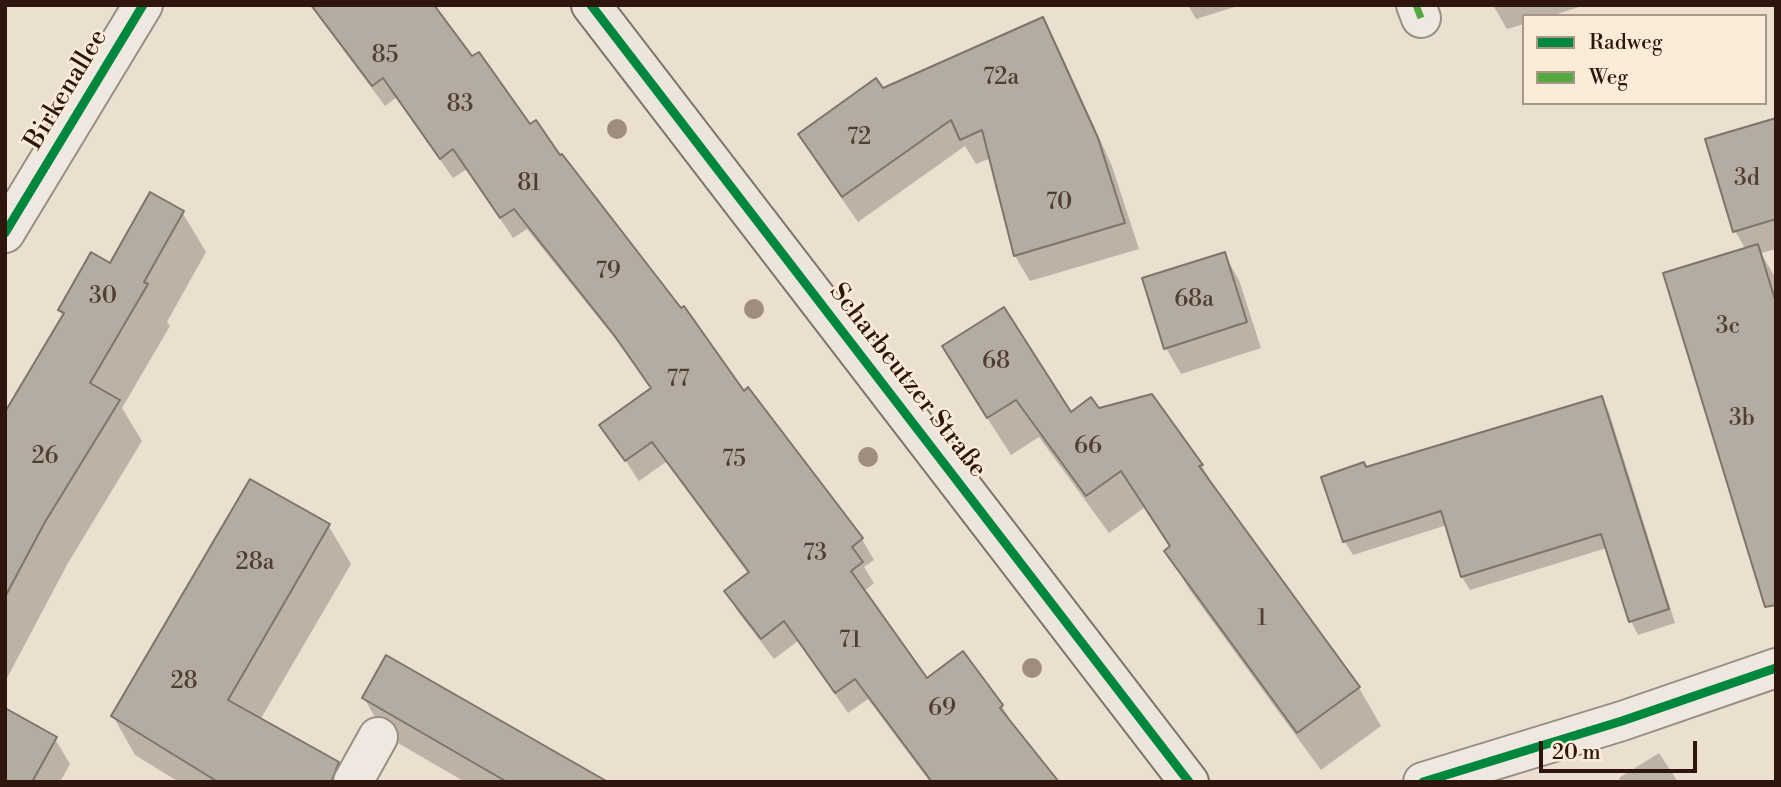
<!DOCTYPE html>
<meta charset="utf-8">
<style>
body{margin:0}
#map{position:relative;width:1781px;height:787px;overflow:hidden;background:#ebe0d0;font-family:"Libre Bodoni",serif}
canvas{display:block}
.frame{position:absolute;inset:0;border:7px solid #2e160c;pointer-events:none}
.legend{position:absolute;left:1522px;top:14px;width:245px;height:91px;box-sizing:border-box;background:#faecd9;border:2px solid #a89687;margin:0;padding:9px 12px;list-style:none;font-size:21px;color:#2e160c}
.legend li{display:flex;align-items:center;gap:14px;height:35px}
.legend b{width:35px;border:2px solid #a89687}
.scale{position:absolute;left:1539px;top:741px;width:158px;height:32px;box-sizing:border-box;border:4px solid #2e160c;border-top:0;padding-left:9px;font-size:21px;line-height:24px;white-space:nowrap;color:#2e160c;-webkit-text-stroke:5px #faecd9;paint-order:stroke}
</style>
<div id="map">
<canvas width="1781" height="787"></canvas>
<div class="frame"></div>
<ul class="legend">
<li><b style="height:9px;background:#00873e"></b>Radweg</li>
<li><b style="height:9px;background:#54a941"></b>Weg</li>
</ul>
<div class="scale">20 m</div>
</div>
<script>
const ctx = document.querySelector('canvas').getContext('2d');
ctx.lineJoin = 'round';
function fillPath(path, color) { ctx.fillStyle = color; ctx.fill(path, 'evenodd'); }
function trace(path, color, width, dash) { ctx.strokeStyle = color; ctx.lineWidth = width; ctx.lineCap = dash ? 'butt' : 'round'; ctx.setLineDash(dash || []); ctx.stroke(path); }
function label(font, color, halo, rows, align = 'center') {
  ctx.font = font + ' "Libre Bodoni",serif'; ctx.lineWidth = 5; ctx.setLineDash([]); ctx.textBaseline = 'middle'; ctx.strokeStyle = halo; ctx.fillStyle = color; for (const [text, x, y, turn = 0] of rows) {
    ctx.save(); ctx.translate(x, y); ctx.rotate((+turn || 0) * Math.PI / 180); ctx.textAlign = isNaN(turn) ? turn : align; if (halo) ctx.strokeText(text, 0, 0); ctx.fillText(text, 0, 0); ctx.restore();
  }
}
const shadow = new Path2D(`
 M310,5H432L472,59L559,158L743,393L748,390L862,539L874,560L864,567L874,583L864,591L927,681L963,654L1002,706L1014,727L941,782H930L868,699L848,713L798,641L774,659L738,612L726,592L749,575L666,462L639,481L602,425L652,389L629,356L527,229L513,238L467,169L453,178L396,98L385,106Z
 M1188,5H1241L1196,19Z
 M1493,5H1585L1551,16H1524V24L1507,29Z
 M1042,19L1057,45L1112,166L1139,249L1030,281L1015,256L991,158L976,164L965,146L858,222L815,160L800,134L883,91Z
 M1776,120V249L1761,253L1776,279V609L1759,579L1746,250L1735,231Z
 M182,212L206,252L167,322L170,326L122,408L142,441L68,563L7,678L5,416L64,316L60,310L111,265Z
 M1224,254L1239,280L1261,348L1181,374L1166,348Z
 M966,385L1070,414L1098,410L1151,396L1202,466L1222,500L1359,688L1381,726L1321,770L1189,589L1167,551L1170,548L1144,508L1109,533L1039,437L1011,455Z
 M1602,398L1609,412L1675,623L1638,635L1631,621L1607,548L1470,590L1462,577L1447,525L1353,555L1345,542L1324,478L1366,469Z
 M328,525L351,564L260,720L324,756L339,782H179L135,755L113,716Z
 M364,698L605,782H465L386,736Z
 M55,739L70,764L60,782H5Z
 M1659,753L1678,782H1621L1619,778Z`);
const building = new Path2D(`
 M311,5H434L472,56L479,52L530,124L536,120L560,155L562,154L681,308L684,306L744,391L748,387L863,538L852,547L863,562L851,571L927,678L963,651L1003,705L1000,708L1059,782H932L855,679L835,693L784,621L761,639L724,591L749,572L652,442L625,461L599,425L651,388L614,335L514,209L500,218L453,149L440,159L383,78L372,86Z
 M1043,17L1098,138L1125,223L1014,256L982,130L960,140L951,120L842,197L798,134L876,78L883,88Z
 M1776,118V219L1733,232L1705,139Z
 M150,192L184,211L144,282L148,284L90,383L120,400L45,522L5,597V412L64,313L58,310L91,252L110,263Z
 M1758,244L1776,303V605L1765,607L1663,273Z
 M1225,252L1247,322L1164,349L1142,278Z
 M1004,307L1071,412L1091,397L1099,408L1152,394L1203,465L1199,466L1360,687L1297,733L1164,551L1170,546L1121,471L1086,496L1016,400L987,418L942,346Z
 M1602,396L1669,609L1629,622L1601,534L1461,577L1441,511L1343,542L1321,477L1364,462L1366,467Z
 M250,479L330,524L228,700L339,762L331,782H218L111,716Z
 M386,655L608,782H507L362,698Z
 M5,708L57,737L32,782H5Z`);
const minor = new Path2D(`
 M1416,5L1421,18
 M5,233L143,5
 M353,782L378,737
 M1423,782L1622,721L1776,668`);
const major = new Path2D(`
 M591,5L1189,782`);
const quiet = new Path2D(`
 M1416,5L1421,18`);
const cycleway = new Path2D(`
 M591,5L1189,782
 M5,233L143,5
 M1423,782L1622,721L1776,668`);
const trees = [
 [617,129],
 [754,309],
 [868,457],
 [1032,668]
];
const numberNames = [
 ["85",385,56],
 ["72a",1001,78],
 ["83",460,105],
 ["72",859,138],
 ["3d",1747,179],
 ["81",529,184],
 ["70",1059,203],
 ["79",608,272],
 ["30",103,297],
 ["68a",1194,300],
 ["3c",1728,327],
 ["68",996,362],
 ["77",678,380],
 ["3b",1742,419],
 ["66",1088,447],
 ["26",45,457],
 ["75",734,460],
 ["73",815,554],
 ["28a",255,563],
 ["1",1262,619],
 ["71",850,641],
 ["28",184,682],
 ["69",942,709]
];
const streetNames = [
 ["Birkenallee",67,90,-59],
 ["Scharbeutzer Straße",907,381,52]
];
fillPath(shadow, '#0003');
fillPath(building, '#b5aca1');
trace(building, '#7d746a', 2);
trace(minor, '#988f84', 42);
trace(major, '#7d746a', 42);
trace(minor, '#eee8e1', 38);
trace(major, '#ece5dc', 38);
trace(quiet, '#54a941', 7, [14, 7]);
trace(cycleway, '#00873e', 9);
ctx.fillStyle = '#9f8d7e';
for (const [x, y] of trees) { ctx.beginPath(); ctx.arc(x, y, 10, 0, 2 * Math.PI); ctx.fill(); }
label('23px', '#503c31', null, numberNames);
label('26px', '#2e160c', '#faecd9', streetNames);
</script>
